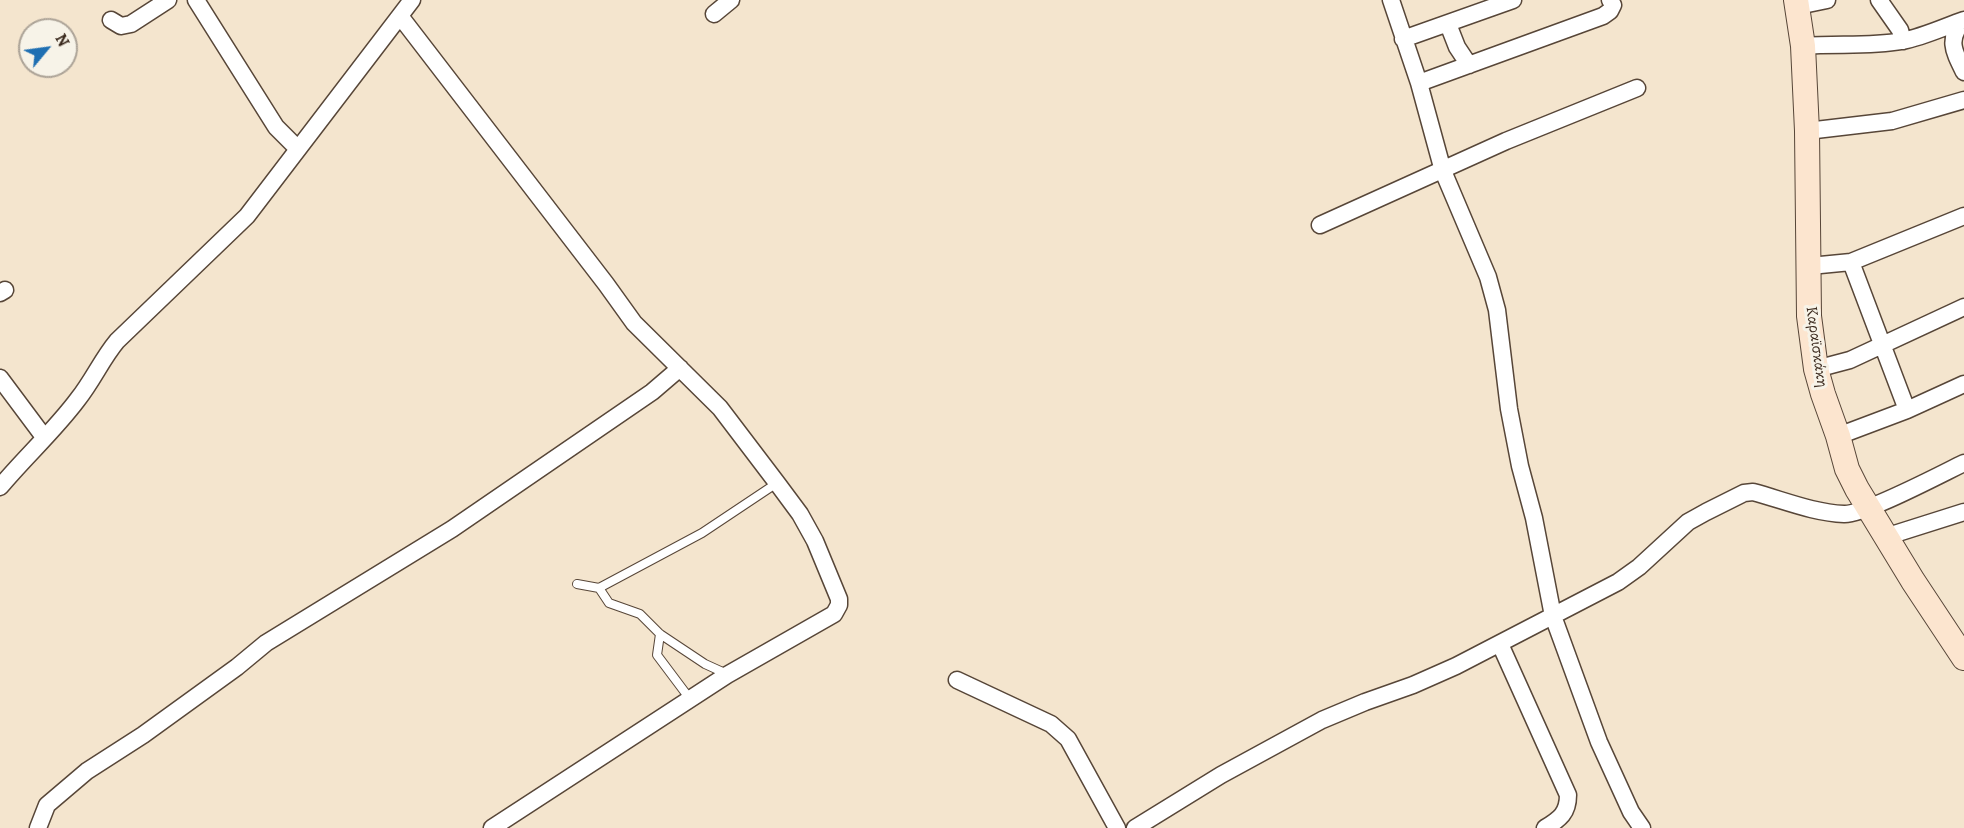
<!DOCTYPE html>
<meta charset="utf-8">
<style>
body{margin:0}
#map{position:relative;width:1964px;height:828px;overflow:hidden;background:#f4e5ce;font-family:Alegreya,serif}
canvas{display:block}
.north{position:absolute;left:18px;top:18px;width:60px;height:60px;box-sizing:border-box;background:#f7f3e8;border:2px solid #aca397;border-radius:50%;rotate:61deg;font-size:16px;font-weight:700;line-height:24px;text-align:center;color:#3b2a1e}
.north::after{content:'';display:block;margin:auto;width:21px;height:27px;background:#1f6fb2;clip-path:polygon(50% 0,100% 100%,50% 72%,0 100%)}
</style>
<div id="map">
<canvas width="1964" height="828"></canvas>
<div class="north">N</div>
</div>
<script>
const ctx = document.querySelector('canvas').getContext('2d');
ctx.lineJoin = 'round';
function trace(path, color, width, dash) { ctx.strokeStyle = color; ctx.lineWidth = width; ctx.lineCap = dash ? 'butt' : 'round'; ctx.setLineDash(dash || []); ctx.stroke(path); }
function label(font, color, halo, rows, align = 'center') {
  ctx.font = font + ' Alegreya,serif'; ctx.lineWidth = 6; ctx.setLineDash([]); ctx.textBaseline = 'middle'; ctx.strokeStyle = halo; ctx.fillStyle = color; for (const [text, x, y, turn = 0] of rows) {
    ctx.save(); ctx.translate(x, y); ctx.rotate((+turn || 0) * Math.PI / 180); ctx.textAlign = isNaN(turn) ? turn : align; if (halo) ctx.strokeText(text, 0, 0); ctx.fillText(text, 0, 0); ctx.restore();
  }
}
const lane = new Path2D(`
 M577,584L599,588L702,533L777,483
 M599,588L609,603L640,614L660,634L705,664L727,674
 M660,634L657,655L690,699`);
const street = new Path2D(`
 M196,0L276,127L298,149
 M1391,0L1419,83L1443,171L1488,277L1497,310L1509,409L1520,466L1534,518L1553,616L1599,742L1631,812L1642,828
 M1879,0L1900,30L1903,41
 M1798,6L1827,0
 M714,14L731,0
 M400,16L606,284L634,323L720,408L777,483L800,514L815,541L839,599V605L834,614L727,675L492,828
 M111,20L121,26L131,24L168,0
 M1964,20C1947,39 1953,50 1964,72
 M1448,24L1457,47L1469,65
 M1403,39L1513,0
 M1803,46C1836,43 1869,47 1902,41C1923,37 1944,27 1964,20
 M1419,83L1603,16L1610,11L1613,5L1610,0
 M1807,131L1892,121L1964,100
 M1320,225L1506,141L1637,88
 M1851,262L1907,410
 M1810,266L1851,262L1964,216
 M0,293L5,290
 M1816,369L1850,360L1964,307
 M0,378L44,437
 M1838,436L1907,410L1964,384
 M0,487C25,457 55,430 78,399C93,380 102,359 117,341L247,216L412,0
 M1885,537L1964,512
 M1500,644L1568,795C1568,813 1560,819 1545,828
 M957,680L1051,724L1068,739L1117,828
 M38,828L47,805L87,771L143,735L237,667L266,643L452,529L652,392L680,368
 M1135,828L1221,775L1322,720L1365,702L1413,685L1456,666L1618,582L1639,567L1688,522L1706,512L1744,493L1753,492C1783,500 1814,513 1844,514C1864,515 1941,474 1964,463`);
const secondary = new Path2D(`
 M1796,0L1803,46L1807,131L1809,316L1816,369L1823,394L1838,436L1847,469L1857,489L1913,581L1964,658`);
const streetNames = [
 ["Καραϊσκάκη",1816,347,82]
];
trace(lane, '#574638', 10);
trace(street, '#574638', 19);
trace(secondary, '#574638', 26);
trace(lane, '#fff', 8);
trace(street, '#fff', 16);
trace(secondary, '#fce5cf', 24);
label('16px', '#3b2a1e', '#f7f3e8', streetNames);
</script>
